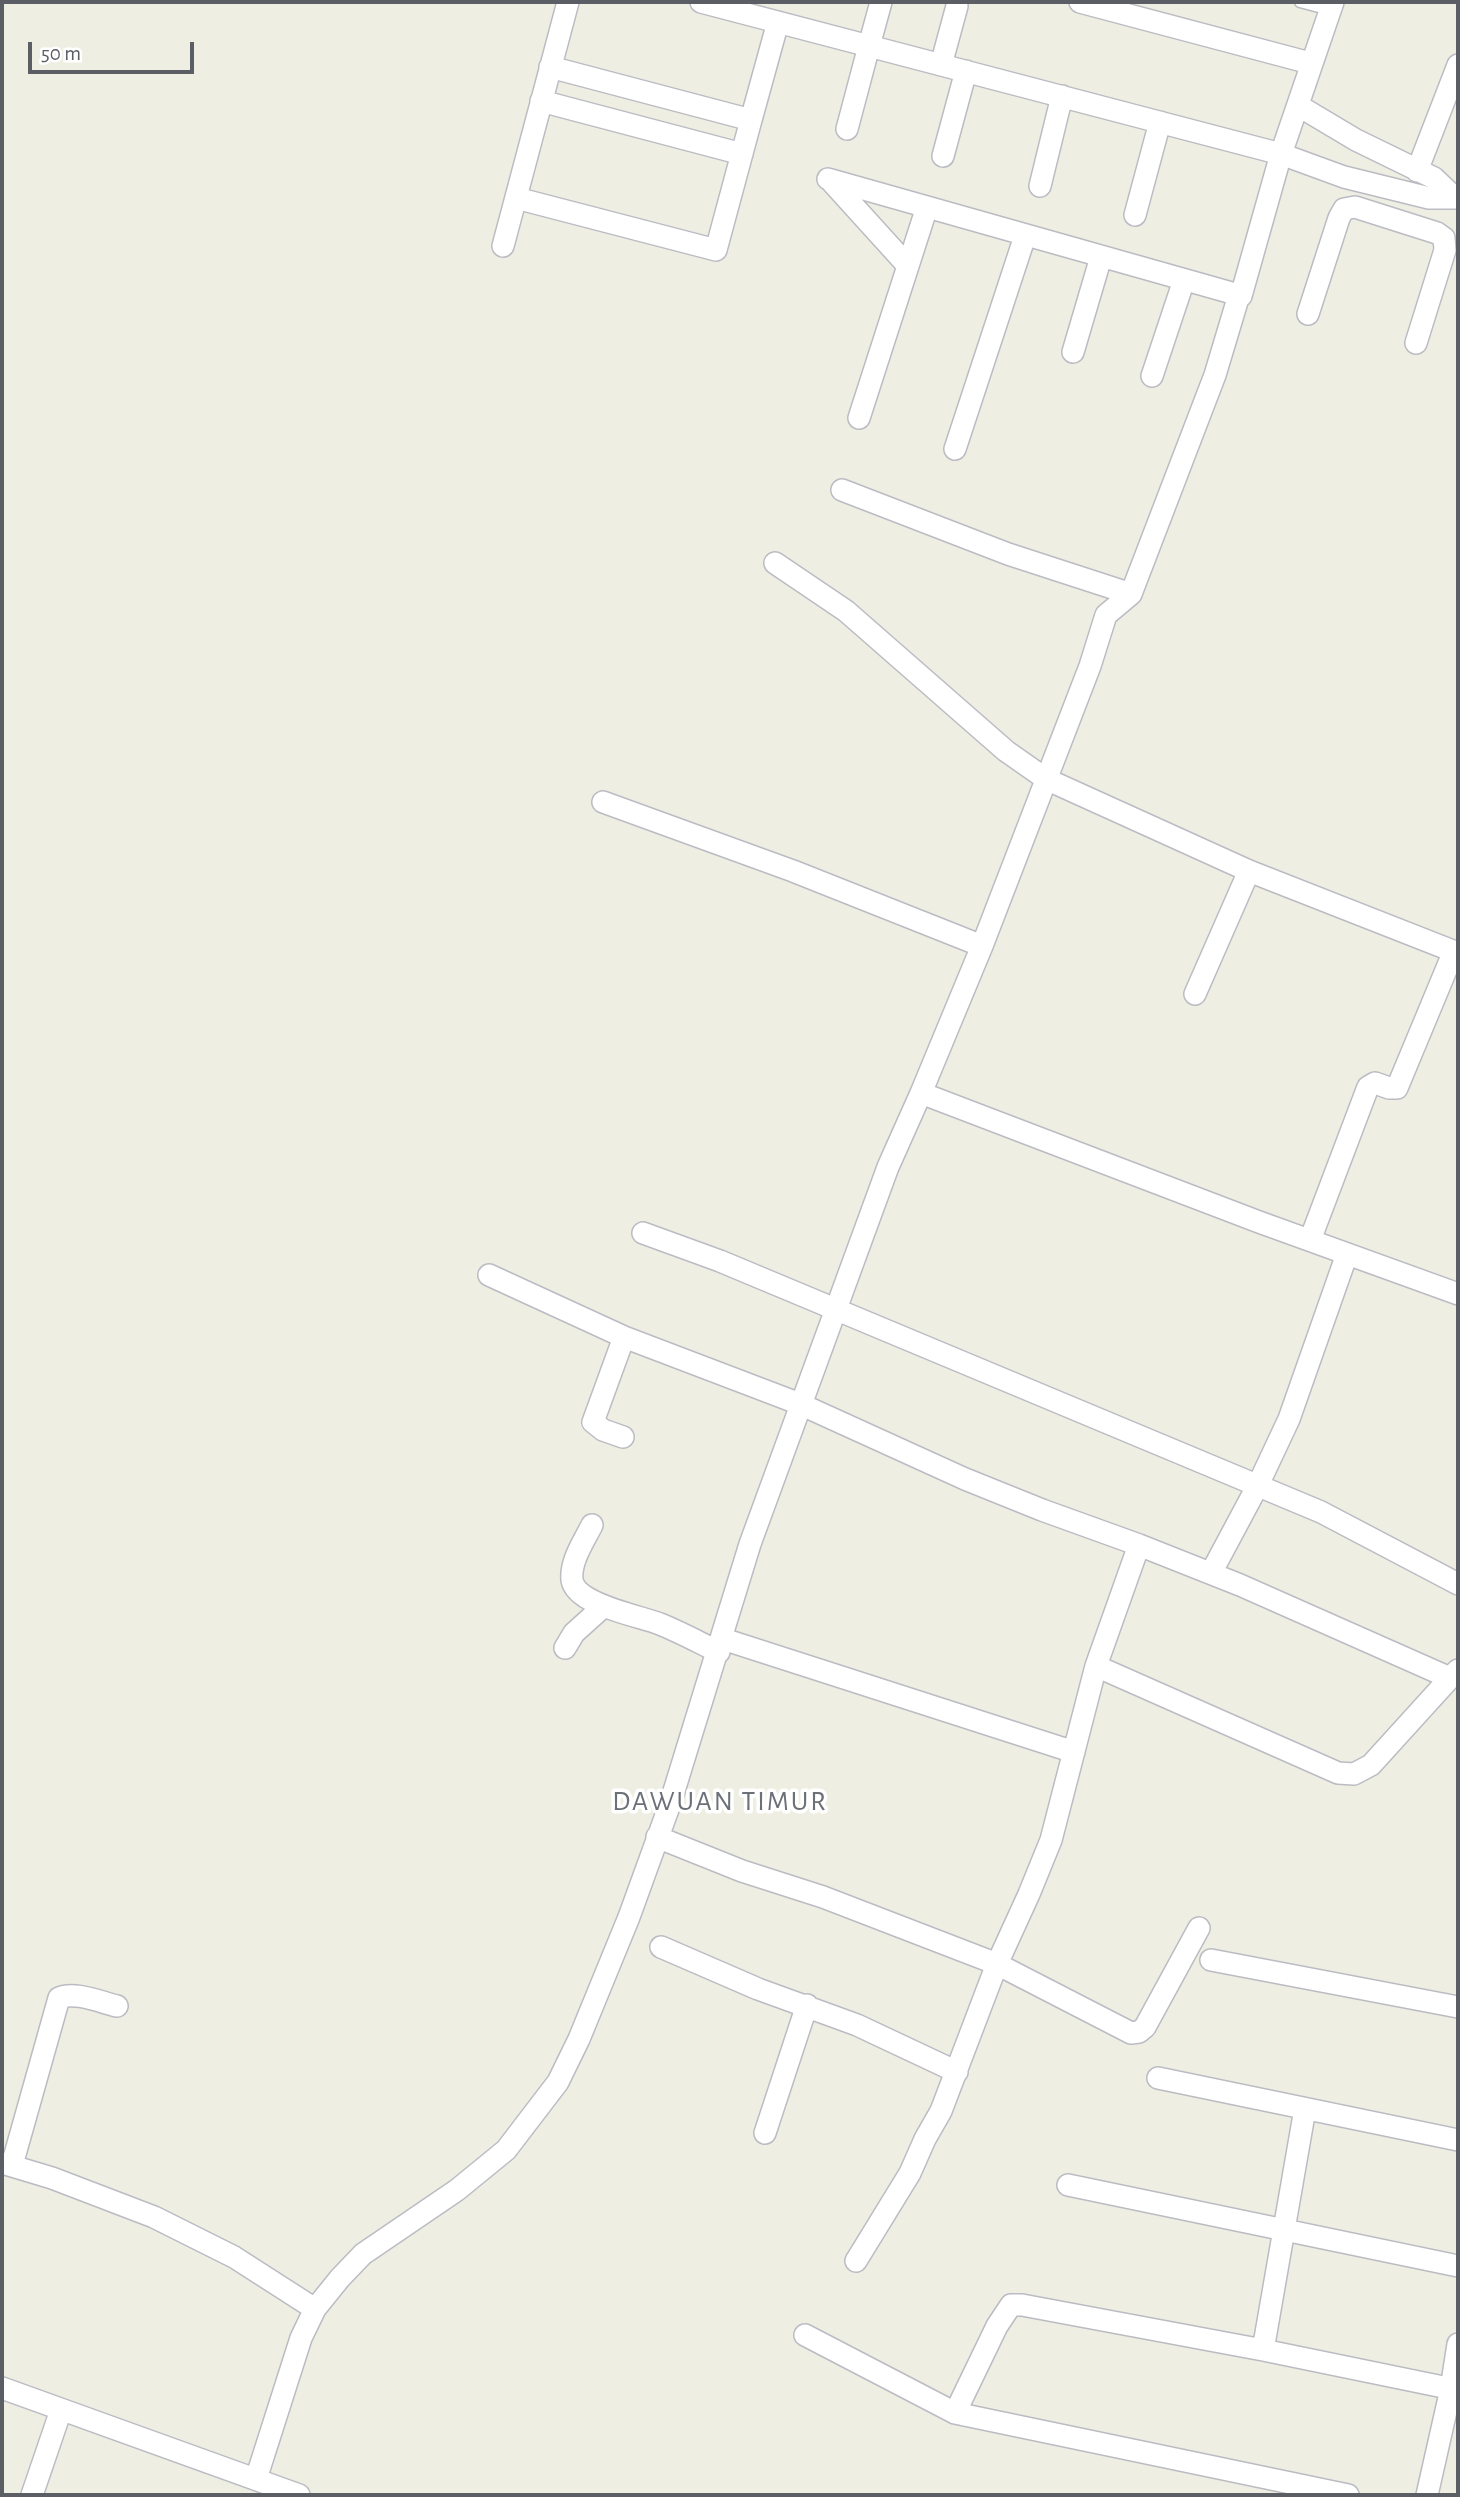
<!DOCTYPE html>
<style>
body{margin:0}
#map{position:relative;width:1460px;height:2497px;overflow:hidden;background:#efeee3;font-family:"Alegreya Sans",sans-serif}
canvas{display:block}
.frame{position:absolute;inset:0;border:4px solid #5b5e65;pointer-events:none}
.scale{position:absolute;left:28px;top:42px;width:166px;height:32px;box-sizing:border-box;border:4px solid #5b5e65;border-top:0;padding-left:9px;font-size:21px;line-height:24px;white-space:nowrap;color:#5b5e65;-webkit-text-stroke:5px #fff;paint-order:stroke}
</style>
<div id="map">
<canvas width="1460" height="2497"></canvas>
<div class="frame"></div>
<div class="scale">50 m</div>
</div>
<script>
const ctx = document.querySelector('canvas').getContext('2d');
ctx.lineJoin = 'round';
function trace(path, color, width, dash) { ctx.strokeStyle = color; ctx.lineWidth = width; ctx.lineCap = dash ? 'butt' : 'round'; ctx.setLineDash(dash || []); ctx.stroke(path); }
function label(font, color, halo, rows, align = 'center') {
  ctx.font = font + ' "Alegreya Sans",sans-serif'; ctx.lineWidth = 7; ctx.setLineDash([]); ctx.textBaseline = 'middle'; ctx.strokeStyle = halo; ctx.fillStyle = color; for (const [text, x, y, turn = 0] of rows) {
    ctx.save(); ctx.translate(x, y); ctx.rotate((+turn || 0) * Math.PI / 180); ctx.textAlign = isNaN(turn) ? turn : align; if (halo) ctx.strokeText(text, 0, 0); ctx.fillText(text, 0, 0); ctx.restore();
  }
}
const lane = new Path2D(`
 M1300,2L1330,10`);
const street = new Path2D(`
 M701,2L869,46L847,129
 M881,2L869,46L1281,154L1344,177L1429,198H1458
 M1080,2L1310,63
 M941,65L957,6
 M541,101L742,154
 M1299,106L1356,140L1434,178L1454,197
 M751,120L778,22
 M943,156L966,71
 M1417,171L1458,65
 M828,179L1239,295
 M830,180L908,266
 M1040,186L1062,96
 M516,198L716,250L751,120L550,67
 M1135,215L1160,122
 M503,246L568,2
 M1308,314L1339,218L1344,209L1355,207L1437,233L1444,238L1445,250L1416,343
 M1073,352L1101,257
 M1152,376L1184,280
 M859,418L927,207
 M955,449L1025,236
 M842,490L1008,554L1131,594
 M775,563L846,611L1006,751L1046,779L1249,871L1458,953
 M603,802L793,871L982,946
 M1195,994L1249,871
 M921,1093L1259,1222L1458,1294
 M643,1233L720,1261L1321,1512L1458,1584
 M1310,1240L1368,1087L1375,1083L1389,1088H1397L1454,951
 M489,1275L624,1337L800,1404L965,1479L1042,1510L1139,1545L1240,1585L1450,1678L1458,1670
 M623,1437L603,1430L593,1422L624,1337
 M592,1525C584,1541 570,1561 572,1580C576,1605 640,1616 660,1624C680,1632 700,1643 719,1652
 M1211,1573L1258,1485L1289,1419L1347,1254
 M723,1639L1074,1752
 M565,1648L574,1633L604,1606
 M1096,1666L1338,1773L1354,1774L1371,1765L1450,1678
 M657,1837L742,1871L823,1897L997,1964L1131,2033L1139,2032L1145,2027L1199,1928
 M661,1947L758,1989L857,2025L957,2072
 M1211,1960L1458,2007
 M1158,2078L1458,2140
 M765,2133L807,2005
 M2,2163L52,2178L154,2217L234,2257L315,2309
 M12,2165L59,1998C75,1991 100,2002 117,2006
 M1068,2185L1458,2266
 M856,2261L910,2173L925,2139L941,2111L997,1964L1029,1894L1051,1840L1096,1666L1139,1545
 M805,2335L955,2413L1348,2495
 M1263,2350L1305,2109
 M2,2388L299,2495
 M955,2413L997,2326L1011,2305H1022L1263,2350L1458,2390
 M256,2479L301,2338L315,2309L340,2278L363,2254L457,2190L506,2150L558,2082L579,2039L629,1917L670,1804L750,1544L888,1167L921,1093L982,946L1090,666L1106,615L1131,594L1215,375L1239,295L1241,296L1281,154L1333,2
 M32,2495L61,2410
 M1427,2495L1451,2389L1458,2344`);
const quarterNames = [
 ["DAWUAN TIMUR",720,1802]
];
trace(lane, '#bbbcc3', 13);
trace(street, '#bbbcc3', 24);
trace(lane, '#fff', 10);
trace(street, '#fff', 21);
ctx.letterSpacing = '2px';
label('28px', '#6c7077', '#fff', quarterNames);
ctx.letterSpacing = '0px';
</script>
